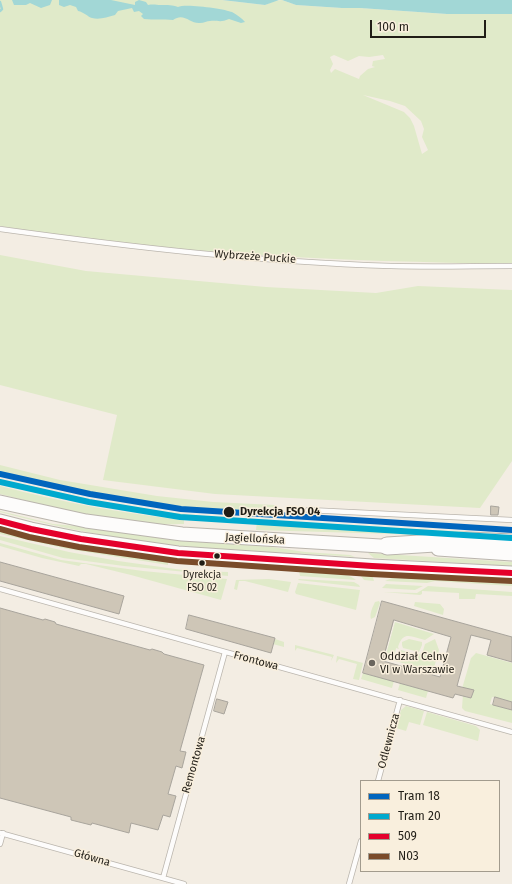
<!DOCTYPE html>
<meta charset="utf-8">
<style>
body{margin:0}
#map{position:relative;width:512px;height:884px;overflow:hidden;background:#f3ede3;font-family:"Fira Sans",sans-serif}
canvas{display:block}
.legend{position:absolute;left:360px;top:780px;width:140px;height:92px;box-sizing:border-box;background:#f9efdd;border:1px solid #a29b8d;margin:0;padding:5px 7px;list-style:none;font-size:12px;color:#201d16}
.legend li{display:flex;align-items:center;gap:8px;height:20px}
.legend b{width:20px;border:1px solid #a29b8d}
.scale{position:absolute;left:370px;top:20px;width:116px;height:18px;box-sizing:border-box;border:2px solid #201d16;border-top:0;padding-left:5px;font-size:12px;line-height:14px;white-space:nowrap;color:#201d16;-webkit-text-stroke:3px #f9efdd;paint-order:stroke}
</style>
<div id="map">
<canvas width="512" height="884"></canvas>
<ul class="legend">
<li><b style="height:5px;background:#0065bd"></b>Tram 18</li>
<li><b style="height:5px;background:#00a9ce"></b>Tram 20</li>
<li><b style="height:5px;background:#e4002b"></b>509</li>
<li><b style="height:5px;background:#7a4b2a"></b>N03</li>
</ul>
<div class="scale">100 m</div>
</div>
<script>
const ctx = document.querySelector('canvas').getContext('2d');
ctx.lineJoin = 'round';
function fillPath(path, color) { ctx.fillStyle = color; ctx.fill(path, 'evenodd'); }
function trace(path, color, width, dash) { ctx.strokeStyle = color; ctx.lineWidth = width; ctx.lineCap = dash ? 'butt' : 'round'; ctx.setLineDash(dash || []); ctx.stroke(path); }
function label(font, color, halo, rows, align = 'center') {
  ctx.font = font + ' "Fira Sans",sans-serif'; ctx.lineWidth = 3; ctx.setLineDash([]); ctx.textBaseline = 'middle'; ctx.strokeStyle = halo; ctx.fillStyle = color; for (const [text, x, y, turn = 0] of rows) {
    ctx.save(); ctx.translate(x, y); ctx.rotate((+turn || 0) * Math.PI / 180); ctx.textAlign = isNaN(turn) ? turn : align; if (halo) ctx.strokeText(text, 0, 0); ctx.fillText(text, 0, 0); ctx.restore();
  }
}
const green = new Path2D(`
 M0,0H222L265,5L274,1L282,0L296,5L342,8H360L447,14H512V264C341,261 169,255 0,226ZM334,55L348,61L359,56L369,57L383,55L385,59L373,61L372,66L375,67L368,69L360,76L359,79L335,69L331,73L330,70L333,64L330,57ZM363,95L390,101L405,106L421,121L424,129L422,137L428,150L422,154L414,126L410,118L404,112Z
 M0,255L86,271L266,287L376,293L418,286L512,290V461L480,508L215,494L103,480L117,415L0,385Z
 M0,465L60,480L157,496L213,502L275,505V508L264,507V513C227,510 189,508 152,503C100,496 50,485 0,473Z
 M0,480C63,498 128,508 193,515V519C127,512 63,501 0,484Z
 M0,486C61,502 121,513 184,520V524C173,524 163,525 153,524C102,520 50,507 0,494Z
 M0,511L53,524L77,526L173,540L272,547L305,552L350,555L355,557C298,553 240,551 182,546C121,540 60,528 0,512Z
 M247,519L314,524L512,534L462,536L256,530L257,522H247Z
 M0,530L52,543L58,546V544C95,548 133,551 168,562V565L68,549L0,534Z
 M0,536L69,552L118,561L190,571L228,572V576L124,566L63,558L0,540Z
 M0,543L61,560L143,571L227,579L221,600L131,575L86,564H81L79,566L42,558L0,546Z
 M368,553L512,562V566L374,558Z
 M299,571C315,572 345,570 356,580L300,576Z
 M360,573L372,574L374,581L364,580L360,575Z
 M400,577L512,584V586L435,581L427,583L385,581L392,578Z
 M269,579L291,582L288,592L245,581H239L237,590L234,589L236,580Z
 M299,579L354,582L359,585L360,587L298,580Z
 M298,583L360,590L356,610L296,594L295,592Z
 M386,584L423,586L415,590L382,588Z
 M428,586L512,592V596L476,594L475,599H459V593L422,591V594L420,595L383,592L417,593Z
 M379,601L380,603L375,617L371,619C369,614 373,606 375,602Z
 M415,602L440,604L444,609L443,615L414,606Z
 M395,622L434,634L425,640C412,637 403,630 398,647L399,649L396,648L395,654L399,655L401,650L414,654H422L425,644L435,639L439,650L434,668H432L431,671L385,658Z
 M275,639L284,642V647L273,644Z
 M409,639L422,642V645L419,652L403,648L402,645V642Z
 M295,645L334,655L331,661L332,657L297,648L295,651Z
 M476,653L512,663V702L492,697L490,704L512,710V723L465,711L462,708L463,694L465,697L471,698L474,690L461,692L471,658Z
 M337,656L363,663L359,680L353,679L357,664L339,659L336,663Z
 M363,673L394,681L392,688L361,679Z
 M400,683L428,691L426,698L398,690Z
 M406,706L424,711L420,725L409,722L406,731L396,728L401,710Z
 M427,712L476,726L480,730L478,741L423,725Z`);
const water = new Path2D(`
 M12,0H52L50,5L41,8L30,3L26,5H14Z
 M59,0H111L135,5V2L139,0L146,2L148,5C154,4 156,5 161,5C168,5 172,5 178,7C185,3 225,9 232,12C237,15 242,18 245,22L241,23L229,19C220,23 218,20 210,21C207,21 204,23 200,23C190,24 184,12 173,20C163,19 154,20 144,19L141,16L143,14L139,11L134,12L132,8L118,11L115,15C107,17 100,20 92,18C88,17 84,12 78,11L76,7L70,5L64,7L59,5Z
 M222,0H279L265,5Z
 M282,0H512V14H447L360,8H342L296,5Z`);
const stream = new Path2D(`
 M0,2L2,9L0,11`);
const building = new Path2D(`
 M491,506L499,507L498,515H491Z
 M0,562L124,596L119,614L0,581Z
 M382,601L512,637V662L487,655L491,640L471,635L457,686L474,690L471,698L455,694L453,698L363,673ZM394,620L451,637L440,677L383,661Z
 M0,608L43,620L45,619L55,622L56,624L150,650L152,649L162,652L164,654L204,665L180,751L186,752L182,768L176,766L168,794L176,796L170,817L163,815L158,830L131,823L129,833L92,823L91,825L71,820V817L0,798Z
 M189,615L275,638L271,653L186,629Z
 M495,697L512,702V710L493,705Z
 M217,699L228,702L224,714L214,711Z`);
const lane = new Path2D(`
 M0,229C130,247 260,262 391,266C431,267 472,266 512,266
 M308,510L512,520
 M0,589L512,732
 M378,781L400,700
 M0,833L184,884
 M0,844L3,833
 M163,878L225,652
 M349,884L361,841`);
const secondary = new Path2D(`
 M0,502L86,521L182,534L397,547
 M0,521L31,529L81,539L178,553L372,566L512,573
 M438,549L512,554`);
const highway = new Path2D(`
 M387,546L467,541L512,543`);
const bus1 = new Path2D(`
 M0,521L31,529L81,539L178,553L372,566L512,573`);
const bus2 = new Path2D(`
 M0,529L29,537L79,547L177,561L371,574L512,581`);
const tram1 = new Path2D(`
 M0,474L90,494L181,509L512,530`);
const tram2 = new Path2D(`
 M0,482L89,502L180,517L511,538`);
const markers = [
 [229,512,6,"#201d16"],
 [217,556,3.5,"#201d16"],
 [202,563,3.5,"#201d16"],
 [372,663,4,"#6a665e"]
];
const busNames = [
 ["Dyrekcja",202,575],
 ["FSO 02",202,588]
];
const streetNames = [
 ["Wybrzeże Puckie",255,257,4],
 ["Jagiellońska",255,539,3],
 ["Frontowa",256,661,15],
 ["Odlewnicza",389,741,-75],
 ["Remontowa",194,765,-74],
 ["Główna",92,858,16]
];
const stopNames = [
 ["Dyrekcja FSO 04",240,512]
];
const poiNames = [
 ["Oddział Celny",380,657],
 ["VI w Warszawie",380,670]
];
fillPath(green, '#e0eac9');
fillPath(water, '#a2d7d6');
trace(stream, '#a2d7d6', 2.5);
fillPath(building, '#cec6b7');
trace(building, '#a8a49c', 1);
trace(lane, '#bab5ad', 6);
trace(secondary, '#bab5ad', 15);
trace(highway, '#bab5ad', 19);
trace(lane, '#fdfcfb', 4.5);
trace(secondary, '#fdfcfb', 13);
trace(highway, '#fdfcfb', 17);
trace(bus1, '#e4002b', 6);
trace(bus2, '#7a4b2a', 6);
trace(tram1, '#0065bd', 6);
trace(tram2, '#00a9ce', 6);
for (const [x, y, r, color] of markers) { const dot = new Path2D(); dot.arc(x, y, r, 0, 2 * Math.PI); ctx.fillStyle = color; ctx.fill(dot); trace(dot, '#f9efdd', 1.5); }
label('10px', '#201d16', '#f9efdd', busNames);
label('11px', '#201d16', '#f9efdd', streetNames);
label('bold 11px', '#201d16', '#f9efdd', stopNames, 'left');
label('11px', '#201d16', '#f9efdd', poiNames, 'left');
</script>
